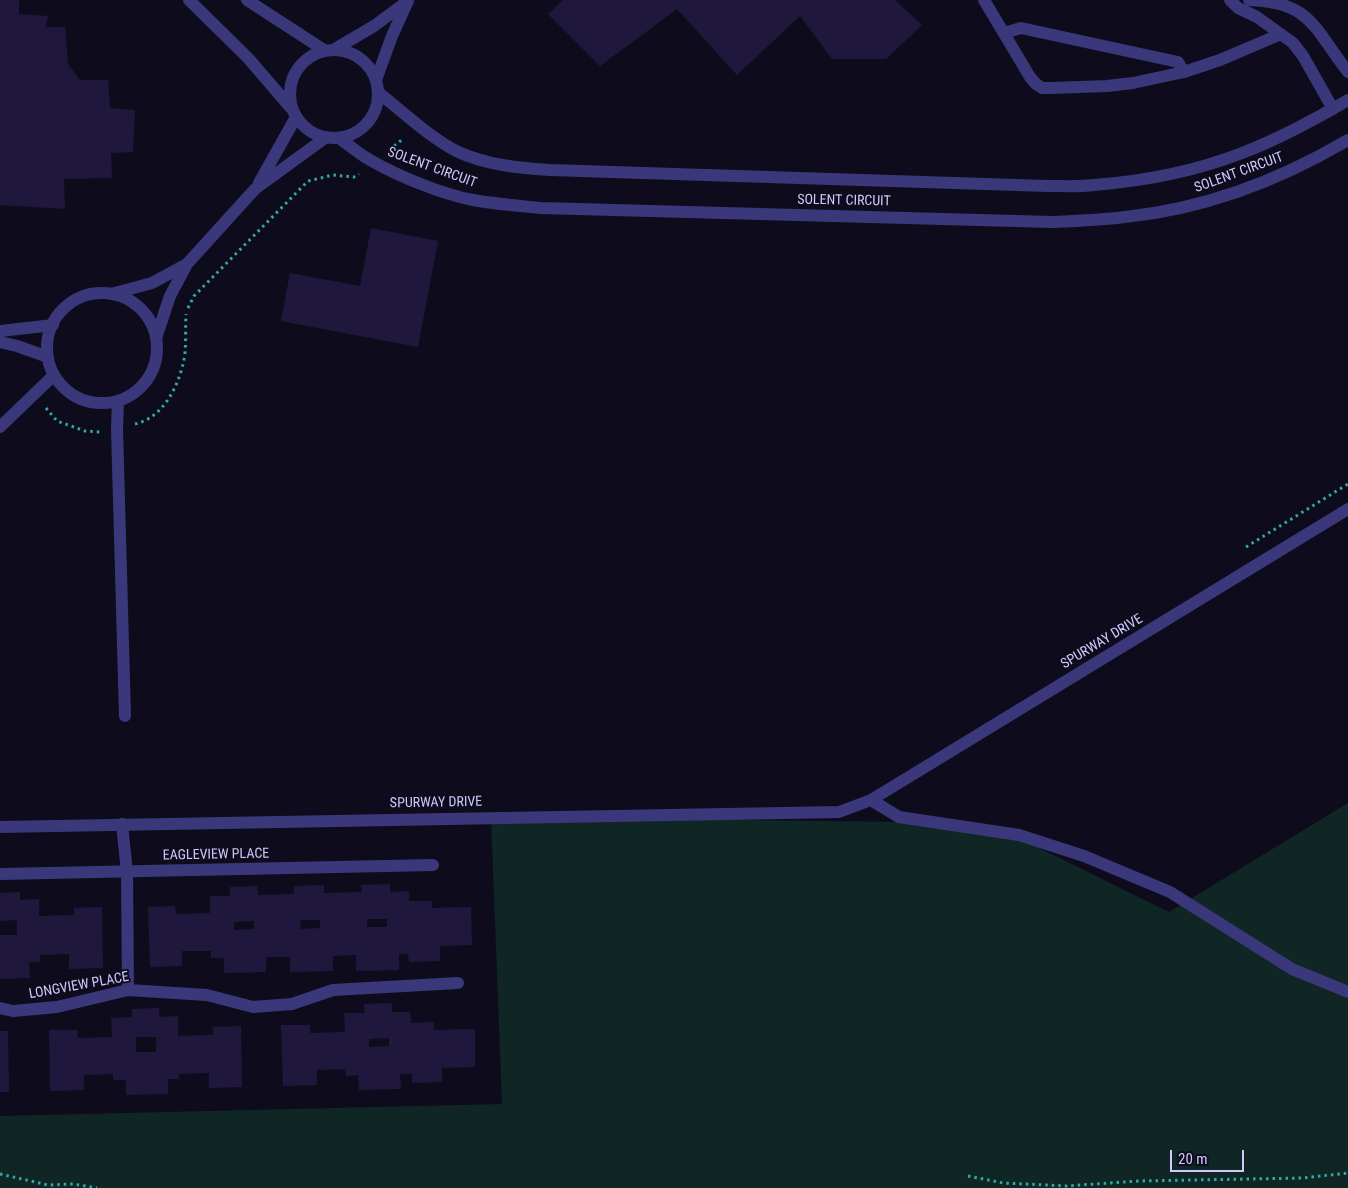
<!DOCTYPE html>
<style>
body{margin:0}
#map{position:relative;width:1348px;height:1188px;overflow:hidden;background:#0e0c1c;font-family:"Roboto Condensed",sans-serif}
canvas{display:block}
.scale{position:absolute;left:1170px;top:1150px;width:74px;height:22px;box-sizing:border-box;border:2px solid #cec8fd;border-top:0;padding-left:6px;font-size:15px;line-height:18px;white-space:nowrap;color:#cec8fd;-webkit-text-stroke:4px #0e0c1c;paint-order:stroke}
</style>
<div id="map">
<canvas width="1348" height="1188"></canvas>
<div class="scale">20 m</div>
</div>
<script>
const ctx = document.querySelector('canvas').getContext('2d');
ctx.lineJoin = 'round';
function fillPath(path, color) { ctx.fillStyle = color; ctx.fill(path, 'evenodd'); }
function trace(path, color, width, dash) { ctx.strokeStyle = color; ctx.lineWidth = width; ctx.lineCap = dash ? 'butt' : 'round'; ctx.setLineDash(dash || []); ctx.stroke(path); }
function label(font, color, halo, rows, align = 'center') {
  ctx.font = font + ' "Roboto Condensed",sans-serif'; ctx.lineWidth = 4; ctx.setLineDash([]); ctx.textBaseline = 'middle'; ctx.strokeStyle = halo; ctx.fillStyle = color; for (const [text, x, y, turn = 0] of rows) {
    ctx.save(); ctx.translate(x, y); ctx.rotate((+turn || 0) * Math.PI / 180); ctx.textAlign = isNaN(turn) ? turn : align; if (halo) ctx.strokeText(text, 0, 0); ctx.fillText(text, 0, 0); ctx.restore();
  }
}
const green = new Path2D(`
 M1348,803V1188H0V1116L502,1104L491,817L904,822L1023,840L1169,912Z`);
const building = new Path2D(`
 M0,0H19V14L48,16L46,27H65L68,64L80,80H108L110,108L135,110L133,152L111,153L112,178L64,179L65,209L0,205Z
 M563,0H895L922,25L886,59H832L800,16L737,75L677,9L600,66L548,14Z
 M371,228L438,241L418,347L281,321L290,273L360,286Z
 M390,884V892L409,891V901H432V908L471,907L472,945L440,946V961L409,962L408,954H399V970L356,971V955L333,956V971L290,972V957H266V972L224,973V958H211V951H182V966L150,967L148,907L175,906L176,914L210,913V896H230V887L257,886L258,895L294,894V886L324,885V893L362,892L361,885ZM367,919H387V927H367ZM300,920H320V928L301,929ZM254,921V929L234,930V922Z
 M20,892V900L39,899V916L74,915V908L102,907L103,968L69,969V954L40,955V962H29L30,978L0,979V935H17V920L0,921V893Z
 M392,1003V1012H410L411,1023L434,1022V1030L475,1029V1067L442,1068V1082L412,1083V1074H400L401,1089L359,1090L358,1075L346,1076L345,1069L317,1070V1085L283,1086L281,1025H310V1033L345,1032L344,1013H365L364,1004ZM389,1038V1046L369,1047V1039Z
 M159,1008V1017L178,1016V1036L213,1035V1027L241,1026L242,1087L209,1088V1073L179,1074V1079H168V1094L126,1095V1080H113V1074L84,1075V1090L50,1091L49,1030H77L78,1038L112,1037L111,1018L132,1017V1009ZM136,1037H156V1052H136Z
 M0,1031H8L9,1092H0Z`);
const path = new Path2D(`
 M389,150L404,138
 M188,308L194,296L308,181L333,175L354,177L359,174
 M46,408L57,421L85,431L100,432
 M135,424C162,418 177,389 183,364C187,349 185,330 186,314
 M1246,547L1348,484
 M0,1174L48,1185L73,1184L97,1188
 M968,1176L1003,1183L1067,1186L1138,1181L1303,1178L1348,1173`);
const minor = new Path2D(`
 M189,0L248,58L291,108
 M247,0L324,50
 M984,0L1030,77L1036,84L1042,88H1051L1107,86L1133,83L1184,72L1220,60L1281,34
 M1230,0L1238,8L1257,17L1293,43L1303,56L1333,109
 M1249,0C1312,2 1314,29 1348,72
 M1004,33L1021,28L1178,62L1184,72
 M335,49L374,26L408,1
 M290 94a44 44 0 1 1 88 0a44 44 0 1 1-88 0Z
 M376,80L392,36L407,3
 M379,93C403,112 428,136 456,151C486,165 518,168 550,170L1048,186C1063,186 1079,187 1094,185C1144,181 1196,171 1242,153C1279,139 1314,120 1348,100
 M339,138C349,145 359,154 370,160C398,176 441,194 473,200C496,204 519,206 541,208L1052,222C1076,221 1101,220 1125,217C1204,209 1280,180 1348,140
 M259,183L296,117
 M47 348a55 55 0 1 1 110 0a55 55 0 1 1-110 0Z
 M111,294L152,283L187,264
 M0,331L53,325
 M156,338L170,296L187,264L255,189L325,138
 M0,342L17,346L48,357
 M118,401L117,429L125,716
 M0,427L54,375
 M871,800L899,817L1019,835L1084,856L1170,892L1292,969L1348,992
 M122,824L127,872L128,990
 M0,827L839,812L871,800L1348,509
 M0,874L433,865
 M0,1008L13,1011L57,1007L128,990L207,995L253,1007L292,1004L333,990L458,983`);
const streetNames = [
 ["SOLENT CIRCUIT",432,168,20],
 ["SOLENT CIRCUIT",1239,173,-20],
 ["SOLENT CIRCUIT",844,201,1],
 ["SPURWAY DRIVE",1102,642,-31],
 ["SPURWAY DRIVE",436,803,-1],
 ["EAGLEVIEW PLACE",216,855,-1],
 ["LONGVIEW PLACE",79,986,-10]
];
fillPath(green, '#0f2625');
fillPath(building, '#20183c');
trace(path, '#30aaa2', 3, [2.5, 4]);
trace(minor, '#3a387a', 12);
label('14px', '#cec8fd', '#0e0c1c', streetNames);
</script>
